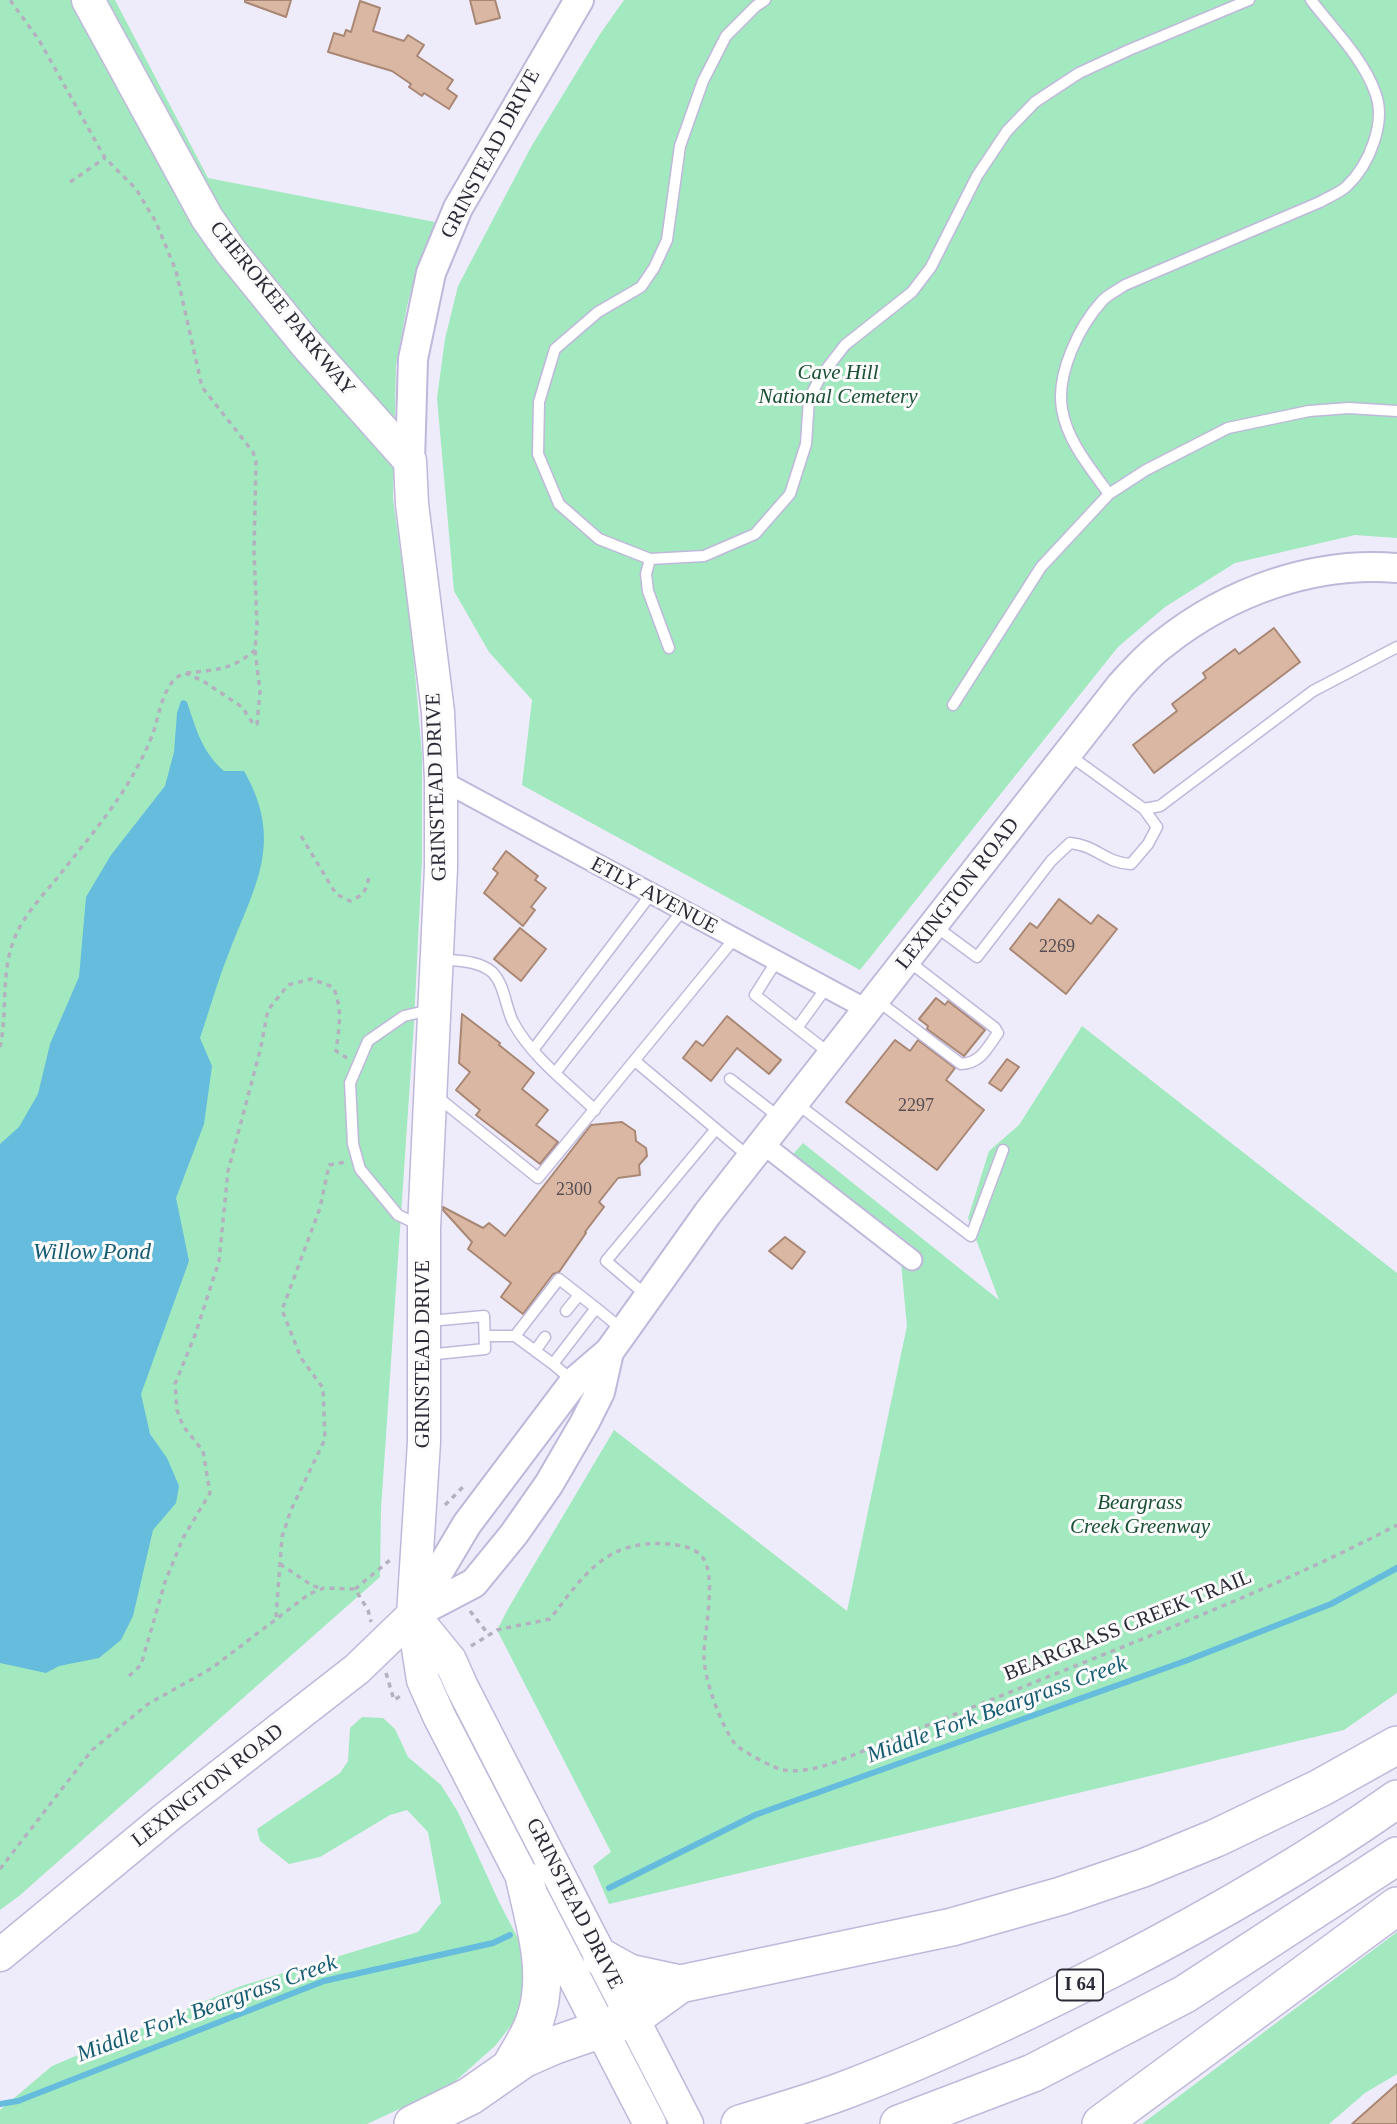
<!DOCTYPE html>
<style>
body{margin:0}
canvas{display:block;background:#eeebfa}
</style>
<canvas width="1397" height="2124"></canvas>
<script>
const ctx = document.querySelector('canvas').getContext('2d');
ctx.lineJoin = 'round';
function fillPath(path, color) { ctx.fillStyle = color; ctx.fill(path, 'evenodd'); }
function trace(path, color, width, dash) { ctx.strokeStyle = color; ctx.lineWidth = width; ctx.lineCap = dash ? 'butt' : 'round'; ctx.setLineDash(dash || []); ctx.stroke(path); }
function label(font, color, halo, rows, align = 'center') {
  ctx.font = font + ' "Times New Roman",serif'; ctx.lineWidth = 6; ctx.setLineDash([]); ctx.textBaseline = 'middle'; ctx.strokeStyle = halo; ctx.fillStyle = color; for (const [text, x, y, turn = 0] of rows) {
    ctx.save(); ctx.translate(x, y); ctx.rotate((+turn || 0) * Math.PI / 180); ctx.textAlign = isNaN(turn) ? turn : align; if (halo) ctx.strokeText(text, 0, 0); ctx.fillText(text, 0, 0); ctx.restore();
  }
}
const green = new Path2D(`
 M0,0H115L208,178L435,222L415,276L407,306L396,365L393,499L411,626L422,755V859L414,1023L381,1509L380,1577L19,1896L0,1910Z
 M624,0H1397V538L1355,535L1235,563L1165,607L1118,647L860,970L522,785L532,700L489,652L454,591L437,398L445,339L458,286L531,147L600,34Z
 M1082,1026L1397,1273V1693L1344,1730L609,1904L593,1866L611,1852L497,1630L509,1607L614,1430L847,1611L907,1326L901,1263L781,1168L803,1143L999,1300L968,1218L989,1151L1019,1125Z
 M362,1717L383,1718L395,1729L408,1757L441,1785L458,1812L499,1902L521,1944L527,1988L520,2014L495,2046L451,2085L367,2124H0V2110L52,2066L241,1986L418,1932L441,1903L428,1832L407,1810L390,1815L320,1857L289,1864L260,1841L257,1829L340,1773L348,1761L350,1728Z
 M1397,1932V2074L1365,2093L1329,2124H1142Z`);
const water = new Path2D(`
 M184,700L187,702C196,729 202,752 224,771H244C284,841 256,884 230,950C218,979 210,1009 200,1038L212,1066L204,1124L176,1198L189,1261L141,1394L150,1434L167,1458L179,1486L176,1503L153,1530L133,1616L121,1640L99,1658L59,1666L46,1673L0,1663V1144L19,1127L38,1094L50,1044L79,977L86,897L111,855L165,786L174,752L177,713L181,701Z`);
const stream = new Path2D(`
 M609,1888L755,1815L1188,1660L1331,1604L1397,1568
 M0,2104L18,2101L324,1981L493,1943L510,1935`);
const building = new Path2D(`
 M245,0H291L286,17L245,2Z
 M470,0H495L500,18L476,24Z
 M360,1L380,8L373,31L404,41L408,35L424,45L417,56L453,80L447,89L457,96L449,109L424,93L422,96L409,87L411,84L392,71L328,52L334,33L344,36L346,30L351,32Z
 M1274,628L1300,662L1154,773L1133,745L1177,711L1172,704L1206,678L1203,673L1235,649L1239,654Z
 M506,851L538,876L535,880L546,888L531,907L535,910L523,926L484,893L498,873L493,869Z
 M1059,899L1091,924L1098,915L1117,929L1066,994L1010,949L1030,923L1037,928Z
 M520,928L546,949L521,981L494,959Z
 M936,998L945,1005L948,1001L985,1030L964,1056L927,1029L928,1026L919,1019Z
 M462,1014L500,1043L499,1045L534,1073L522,1089L548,1110L536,1125L558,1142L540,1164L476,1115L480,1110L456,1090L470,1072L459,1063Z
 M727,1016L781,1060L769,1074L737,1048L711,1081L683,1058L696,1041L703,1046Z
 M895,1040L910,1051L918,1040L955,1068L946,1080L984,1110L937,1170L846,1102Z
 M1007,1059L1019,1067L1001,1091L989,1083Z
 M622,1122L635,1131L636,1141L646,1148L647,1156L639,1165L640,1175L618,1178L599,1202L604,1207L585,1232L586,1233L559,1272L553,1274L523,1314L501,1297L511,1283L468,1249L472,1242L443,1210V1207L483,1228L489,1223L505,1236L591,1125Z
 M785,1237L805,1252L792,1269L769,1251Z
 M1397,2084V2124H1352Z`);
const path = new Path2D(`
 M70,182L105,158
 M186,673C216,670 232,670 255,650
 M301,836L336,894L350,901C363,896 367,890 369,876
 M0,1047C8,1011 0,973 15,937C24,915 43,895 58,877C94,831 130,791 152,736C160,715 162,681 185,673L203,681L242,707L254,725L257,724L260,691L255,650L257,625L254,551L256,461L253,452L202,387L176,271L156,222L136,189L105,158L39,40L10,0
 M445,1505L466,1484
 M280,1564L313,1586L321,1588
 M355,1589L390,1560
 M470,1611L489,1635
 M276,1617L282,1537L291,1510L325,1439L323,1388L301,1358L282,1310L320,1208L329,1165L345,1162
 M471,1646L497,1630L550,1619C584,1575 606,1539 668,1544C680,1545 695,1547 703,1558C717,1578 704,1631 704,1656C704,1680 721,1725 735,1744C740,1750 775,1769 783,1770C816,1775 853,1754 883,1743C919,1729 955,1714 991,1700C1127,1644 1267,1593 1397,1525
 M386,1673L394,1700L402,1695
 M129,1676L141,1665L165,1582L183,1538L210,1493L203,1451L183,1426L177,1410L175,1384L195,1335L219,1261L228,1171L260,1051L268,1010L288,985L311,979L333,987C343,1008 339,1029 336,1051L347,1058
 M0,1869L92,1750L148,1704L212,1668L309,1594L324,1588L355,1589L368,1610L371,1622`);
const service = new Path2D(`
 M765,0L756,6L726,36L703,81L680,146L667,240L654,268L641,287L598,312L555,349L539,402L538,454L559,504L599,539L650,559L704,556L755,534L790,494L806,444L809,399L821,376L845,345L912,292L931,267L977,176L1007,131L1035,102L1079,73L1129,50L1249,0
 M1109,494C1091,469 1067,441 1062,409C1056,374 1079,326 1103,300C1109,294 1118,290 1125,285L1320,202C1328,197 1340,193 1347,186C1369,165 1387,122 1375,92C1363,58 1333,29 1311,0
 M650,559L646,574L648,591L669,648
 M953,705L1041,567L1109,494L1146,470L1228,428L1309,411L1349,408L1397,411
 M1069,755L1144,809L1160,806L1313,691L1397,647
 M935,926L977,957L1051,861L1070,843C1096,845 1105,863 1131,864L1148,844L1157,827L1144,809
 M440,959C457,961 478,960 492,972C505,985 505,1006 513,1022C532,1057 567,1083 595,1110
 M776,962L755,995L829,1053
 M878,1001L961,1064C981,1063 987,1048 998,1033L995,1028L907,960
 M797,1028L826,988
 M533,1050L651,894
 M635,1061L748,1156
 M555,1073L682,911
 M730,1079L779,1117
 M435,1095L538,1178L734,939
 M796,1103L971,1236L1003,1150
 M419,1225L398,1215L360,1169L353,1144L350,1083L368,1041L404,1016L430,1010
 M646,1295L606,1261L716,1129
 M566,1311L579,1295
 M485,1336H515
 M535,1351L545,1337
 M427,1355L485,1349L484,1316L430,1321
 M553,1364L515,1336L559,1279L596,1308
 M573,1381L553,1364L596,1308L623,1330`);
const minor = new Path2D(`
 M441,780L868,1010
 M763,1144L912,1260`);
const secondary = new Path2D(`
 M410,461L413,359L431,273L458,208L579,0
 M413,1615L467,1524L574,1382L609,1352L708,1213L1121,685C1134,671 1147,656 1163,644C1228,592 1313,561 1397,568
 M413,1615L474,1583L514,1534L549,1484L585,1422L600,1392L609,1352`);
const primary = new Path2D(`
 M88,0L207,218L231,252L305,343L410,461L412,504L438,712L441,780V868L424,1228V1442L413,1615L423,1680L439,1716L650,2124
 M414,1616L450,1660L462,1687L687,2124
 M0,1955L167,1817L357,1669L413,1615`);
const motorway = new Path2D(`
 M602,1958L629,1973L680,1984
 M510,2068C518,2053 530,2036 535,2020C551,1974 535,1925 525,1880
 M413,2124L470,2096L523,2059L555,2045L633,2018L680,1984L952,1927L1061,1896L1143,1868L1216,1838L1320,1788L1397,1745
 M740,2124C775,2113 811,2103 845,2090C938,2055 1027,2012 1115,1967C1212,1917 1308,1862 1397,1799
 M899,2124L1033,2073L1185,1994L1397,1856
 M1101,2124L1397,1906`);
const numberNames = [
 ["2269",1057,947],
 ["2297",916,1106],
 ["2300",574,1190]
];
const shields = [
 [1080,1985,46]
];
const shieldNames = [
 ["I 64",1080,1985]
];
const streetNames = [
 ["GRINSTEAD DRIVE",491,154,-62],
 ["CHEROKEE PARKWAY",282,309,51],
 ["GRINSTEAD DRIVE",437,787,-92],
 ["LEXINGTON ROAD",958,894,-52],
 ["ETLY AVENUE",654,896,28],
 ["GRINSTEAD DRIVE",423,1354,-90],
 ["BEARGRASS CREEK TRAIL",1128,1626,-22],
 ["LEXINGTON ROAD",208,1786,-38],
 ["GRINSTEAD DRIVE",574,1904,63]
];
const parkNames = [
 ["Cave Hill",838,373],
 ["National Cemetery",838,397],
 ["Beargrass",1140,1503],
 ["Creek Greenway",1140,1527]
];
const waterNames = [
 ["Willow Pond",92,1253],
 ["Middle Fork Beargrass Creek",997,1710,-20],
 ["Middle Fork Beargrass Creek",207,2009,-20]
];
fillPath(green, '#a3e9bf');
fillPath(water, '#65bcdc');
trace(stream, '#65bcdc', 6);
fillPath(building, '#dab7a3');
trace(building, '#a88774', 2);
trace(service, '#bfb8db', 13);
trace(minor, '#bfb8db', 23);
trace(secondary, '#bfb8db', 32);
trace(primary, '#bfb8db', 35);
trace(motorway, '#bfb8db', 40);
trace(path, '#b4b1bf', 3.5, [5, 5]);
trace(service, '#fff', 10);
trace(minor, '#fff', 19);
trace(secondary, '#fff', 28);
trace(primary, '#fff', 32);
trace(motorway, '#fff', 37);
label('18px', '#584d52', null, numberNames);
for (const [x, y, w] of shields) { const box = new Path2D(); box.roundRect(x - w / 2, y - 15.5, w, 31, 5); ctx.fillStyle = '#fbfbfb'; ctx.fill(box); trace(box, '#2d2a37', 2); }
label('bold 19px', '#2d2a37', null, shieldNames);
label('21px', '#2d2a37', '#fbfbfb', streetNames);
label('italic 21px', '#195034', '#fbfbfb', parkNames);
label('italic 23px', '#155c72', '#fbfbfb', waterNames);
</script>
